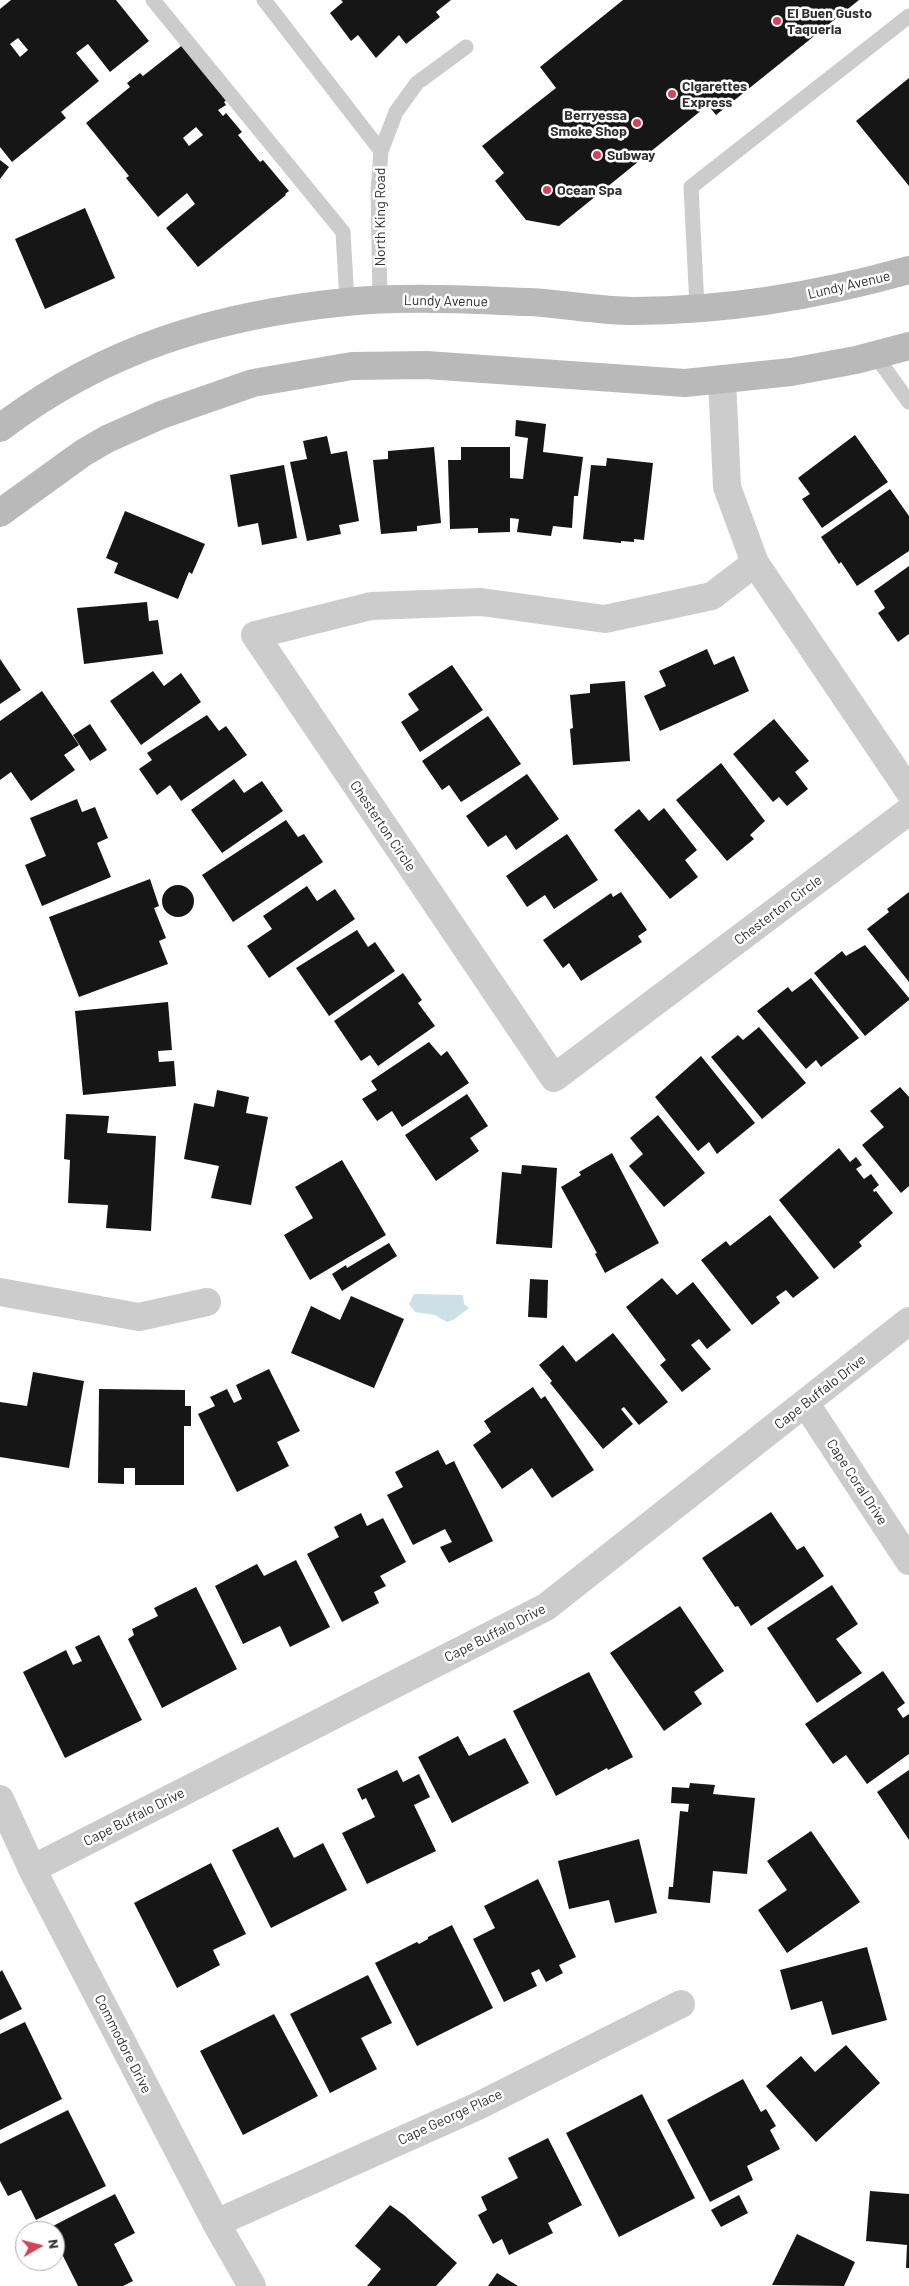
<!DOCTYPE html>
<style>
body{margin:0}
#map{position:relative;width:909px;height:2286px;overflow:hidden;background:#fff;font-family:Barlow,sans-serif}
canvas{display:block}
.north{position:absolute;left:15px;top:2221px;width:50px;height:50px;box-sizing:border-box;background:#fff;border:1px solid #acacac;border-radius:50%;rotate:82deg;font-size:14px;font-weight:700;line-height:20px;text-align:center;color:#2f2f2f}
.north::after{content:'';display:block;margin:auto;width:18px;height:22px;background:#d3445a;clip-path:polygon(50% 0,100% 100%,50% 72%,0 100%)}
</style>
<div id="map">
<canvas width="909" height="2286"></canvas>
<div class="north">N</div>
</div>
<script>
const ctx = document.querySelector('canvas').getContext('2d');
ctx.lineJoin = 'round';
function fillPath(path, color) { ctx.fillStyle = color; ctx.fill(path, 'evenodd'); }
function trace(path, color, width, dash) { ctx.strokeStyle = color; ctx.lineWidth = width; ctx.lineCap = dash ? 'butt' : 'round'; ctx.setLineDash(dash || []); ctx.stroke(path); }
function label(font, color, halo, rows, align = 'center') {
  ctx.font = font + ' Barlow,sans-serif'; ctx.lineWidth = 5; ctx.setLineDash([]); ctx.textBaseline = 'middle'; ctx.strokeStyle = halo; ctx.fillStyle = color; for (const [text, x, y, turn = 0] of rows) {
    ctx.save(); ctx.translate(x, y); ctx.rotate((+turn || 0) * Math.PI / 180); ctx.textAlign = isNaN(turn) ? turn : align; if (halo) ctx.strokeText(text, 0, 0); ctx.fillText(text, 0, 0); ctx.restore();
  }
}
const water = new Path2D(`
 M414,1294L463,1295L464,1304L469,1308L453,1320L447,1322L435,1315L415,1312L409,1304Z`);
const building = new Path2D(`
 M11,0H116L149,41L110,72L88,44L76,53L99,81L61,112L66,118L12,162L0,147V9ZM18,38L28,50L20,57L10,44Z
 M341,0H451L436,12L440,17L406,44L399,35L376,58L358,35L351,41L330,13L343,2Z
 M623,0H859L716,115L708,105L559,226L526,220L495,181L504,173L482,146L556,88L540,67Z
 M185,43L229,98L224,102L226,105L218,110L223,116L226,113L242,132L238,135L260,162L263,160L289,191L285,194L286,195L198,267L166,228L195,204L187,193L158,217L126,178L129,176L86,123L130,87L127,83L140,73L143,76ZM196,127L203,135L189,146L183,138Z
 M909,78V186L856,121Z
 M0,160L9,167L0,179Z
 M85,208L115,278L45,309L15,239Z
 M516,420L546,424L543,452L583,457L578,496H574L572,528L553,526L551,536L517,532L519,519L510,518V532L478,533V528L450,529L448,460H461V447H510V478L523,479L528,438L515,436Z
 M855,435L888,482L822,528L802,499L810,494L798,478Z
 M327,436L331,454L347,451L359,521L339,525L341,534L307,541L290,462L307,459L303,441Z
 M434,447L441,523L417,526V531L381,534L373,460L388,459V451Z
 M607,458L653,463L644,540L634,539V542L621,541V543L583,539L591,465L606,466Z
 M284,465L297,538L262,545L258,523L238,527L230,475Z
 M890,489L909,516V551L857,586L841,562L839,564L821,537Z
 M125,511L205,544L192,574L189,572L178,599L114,573L118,563L106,558Z
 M909,566V634L898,642L878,613L885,608L874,591Z
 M147,602L149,621L158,620L163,654L84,664L77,608Z
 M707,649L714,665L734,656L749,691L660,731L644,696L666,686L659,671Z
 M0,659L21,690L0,704Z
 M452,665L483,710L420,752L401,722L419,710L408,694Z
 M153,671L164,686L181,673L201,702L141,745L110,701Z
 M625,681L630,761L573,765L570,729L573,728L570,695L590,693V684Z
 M42,691L79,745L64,755L75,770L31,801L11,772L0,780V721Z
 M207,715L219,731L226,726L247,755L181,801L170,785L157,795L139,769L152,760L147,753Z
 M488,716L521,764L461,802L449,785L442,790L422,761Z
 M774,719L809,761L795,772L808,789L787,806L779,797L773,802L733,754Z
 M90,724L107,750L90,761L73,735Z
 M721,763L765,821L750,835L754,839L727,861L676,800Z
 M527,774L559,819L516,850L506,835L488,847L466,816Z
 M234,779L244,793L262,781L283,811L222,853L191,810Z
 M77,799L82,812L95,807L108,838L97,843L111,877L42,906L25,865L46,856L30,818Z
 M664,808L697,850L685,860L698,877L670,899L614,830L639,809L649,821Z
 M286,820L298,837L304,834L323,862L233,922L202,875Z
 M567,834L598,880L554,909L545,895L527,907L506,876Z
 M150,879L159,906L154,908L166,938L159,941L168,964L79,997L49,917Z
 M162 901a16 16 0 1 1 32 0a16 16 0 1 1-32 0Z
 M307,886L317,901L335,889L355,919L269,978L247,946L272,929L263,916Z
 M621,892L647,930L638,936L642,942L581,981L569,963L563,968L543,940L611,893L613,897Z
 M909,892V982L867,929L889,912L887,909Z
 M357,930L368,947L375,942L395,971L329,1016L296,968Z
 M865,945L909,998V1000L865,1036L814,973L842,951L846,956Z
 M403,973L422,1000L418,1003L435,1026L378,1066L370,1055L361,1061L334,1021Z
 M811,978L859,1038L821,1067L816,1060L806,1069L757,1011L788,987L792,992Z
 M168,1002L172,1050L158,1051L159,1062L174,1061L176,1086L83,1095L75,1011Z
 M759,1027L806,1083L762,1119L711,1057L738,1035L743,1040Z
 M429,1042L441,1056L447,1051L469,1083L402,1127L392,1111L377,1121L362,1099L377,1090L371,1081Z
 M701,1056L755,1123L717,1154L709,1142L698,1151L655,1097Z
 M900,1087L909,1097V1186L901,1193L862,1145L884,1127L870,1111Z
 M217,1090L249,1097L246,1113L268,1117L251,1205L211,1198L219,1166L184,1159L194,1103L214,1107Z
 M467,1094L488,1126L470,1138L479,1151L436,1181L405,1135Z
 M66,1114L109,1116L107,1133L156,1136L151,1231L106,1228L108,1205L68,1203L70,1160L64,1159Z
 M658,1115L705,1173L664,1207L629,1166L643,1154L630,1138Z
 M839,1148L850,1162L856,1157L862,1165L856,1169L864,1179L871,1174L879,1185L873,1190L874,1192L876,1191L893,1213L859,1242L862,1246L834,1269L779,1200Z
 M612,1153L659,1243L605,1273L595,1254L597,1253L561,1187L581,1175L579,1172Z
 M342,1160L386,1235L310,1280L284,1235L313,1218L295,1187Z
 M522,1165L557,1168L552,1248L496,1244L502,1172L521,1174Z
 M770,1215L819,1278L793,1298L786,1290L776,1297L780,1303L752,1325L701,1260L726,1241L730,1246Z
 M389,1243L397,1256L342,1291L332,1274L346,1265L347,1268Z
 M662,1278L677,1295L693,1282L731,1330L707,1349L699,1339L691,1345L711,1369L682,1392L660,1365L666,1360L626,1307Z
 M530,1279L548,1280L547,1318L528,1317Z
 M351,1296L404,1319L374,1388L291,1353L311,1306L340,1320Z
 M613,1333L668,1402L639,1425L624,1407L621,1409L633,1424L603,1449L550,1383L552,1381L539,1365L563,1345L576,1362Z
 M269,1369L300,1431L277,1442L289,1466L237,1492L198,1414L215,1406L210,1397L227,1389L234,1403L242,1399L236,1385Z
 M33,1372L84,1381L69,1468L0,1457V1402L27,1406Z
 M533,1387L541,1399L545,1396L594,1470L552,1498L532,1468L502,1489L473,1445L491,1432L484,1421Z
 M99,1389L185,1390V1406H191V1426H184V1485H135V1468H124V1484L98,1483Z
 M438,1450L446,1465L454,1461L493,1541L449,1563L440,1547L452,1542L445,1529L413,1545L387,1495L403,1487L395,1472Z
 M771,1512L797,1550L804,1546L824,1576L751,1626L738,1606L735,1607L702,1558Z
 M361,1513L367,1526L383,1518L406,1562L380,1576L386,1586L374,1592L379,1603L342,1622L307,1554L339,1537L334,1527Z
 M296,1560L330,1627L290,1647L280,1626L243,1644L215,1586L257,1564L264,1576Z
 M832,1585L858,1624L836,1639L862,1673L817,1703L767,1628Z
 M196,1587L237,1669L162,1708L128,1639L134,1635L132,1629L158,1616L154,1608Z
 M680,1606L724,1671L694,1692L702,1704L664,1731L610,1653Z
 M99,1635L142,1720L65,1758L23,1672L66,1650L73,1665L82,1661L75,1647Z
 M883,1671L905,1703L897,1709L903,1718L909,1714V1754L867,1784L846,1755L833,1764L805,1724Z
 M589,1672L633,1757L608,1770L607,1768L556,1796L513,1711Z
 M458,1736L469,1756L505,1738L529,1783L452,1823L418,1757Z
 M397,1770L403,1782L419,1774L430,1797L414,1805L436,1851L367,1884L342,1833L375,1817L366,1798L362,1800L357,1789Z
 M909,1770V1840L877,1792Z
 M690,1783L715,1785L713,1794L755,1798L747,1874L713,1871L710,1903L668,1899L669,1887H673L680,1811L688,1812L689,1804L671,1803L672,1787L689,1788Z
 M278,1827L294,1858L323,1843L347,1890L271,1928L232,1850Z
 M811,1831L860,1902L787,1953L758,1910L787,1890L767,1861Z
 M639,1839L657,1913L615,1923L609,1900L569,1909L558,1861Z
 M211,1863L246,1934L213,1950L220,1965L177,1988L134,1903Z
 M538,1879L576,1957L559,1965L563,1973L546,1982L539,1969L531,1973L537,1986L504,2002L473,1939L495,1928L484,1906Z
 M452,1925L493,2008L417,2046L375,1963L417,1942L419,1944L428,1939V1937Z
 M867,1947L887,2020L832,2035L822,2001L791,2010L780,1970Z
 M2,1970L22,2009L0,2020V1972Z
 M368,1975L392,2023L361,2038L377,2069L330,2093L290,2014Z
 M274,2014L318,2096L243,2135L200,2051Z
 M25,2022L62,2099L0,2130V2034Z
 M846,2045L880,2083L816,2142L766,2086L801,2056L815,2072Z
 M743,2079L761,2112L766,2109L776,2126L770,2130L780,2149L747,2166L753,2180L710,2202L667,2120Z
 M642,2094L695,2198L619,2237L566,2133Z
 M68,2110L106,2186L36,2220L21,2190L8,2196L0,2181V2144Z
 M548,2138L582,2205L548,2223L553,2233L509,2255L502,2239L493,2244L478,2215L487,2210L481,2197L518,2178L508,2158Z
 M870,2191L909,2194V2268H906L907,2245L866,2241Z
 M115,2194L135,2233L114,2244L133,2281L123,2286H78L55,2240V2231H50L49,2228Z
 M739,2195L748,2213L721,2227L711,2210Z
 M390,2205L404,2215L457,2263L436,2286H367L381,2269L355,2246Z
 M797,2234L855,2262L844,2286L772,2285Z
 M497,2273L518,2286H488Z`);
const service = new Path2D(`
 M153,0L343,232L347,302
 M264,0L381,151
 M380,301L378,191L381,151L396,112L417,83L466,47
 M697,307L691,187L909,16
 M875,355L909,402`);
const minor = new Path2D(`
 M722,379L727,487L755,563L909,791
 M755,563L712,596L605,619L481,602L371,606L255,635L554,1078L909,811
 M0,1292L139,1317L207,1302
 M806,1404L909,1561
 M0,1799L32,1869L216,2223L252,2286
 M32,1869L546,1607L909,1321
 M216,2223L478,2106L681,2004`);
const secondary = new Path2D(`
 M0,428C104,349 217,315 346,302C407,296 469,300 530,302C565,304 599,311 634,311C727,311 820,295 909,270
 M0,513L83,453L107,439L161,415L253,383L352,366L426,365L685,383L791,372L856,360L909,346`);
const markers = [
 [777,21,5,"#d3445a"],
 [672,94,5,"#d3445a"],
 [637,123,5,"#d3445a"],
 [597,155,5,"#d3445a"],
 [547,190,5,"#d3445a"]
];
const poiNames = [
 ["El Buen Gusto",787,13],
 ["Taqueria",787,29],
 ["Cigarettes",682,86],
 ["Express",682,102],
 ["Berryessa",627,115,"right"],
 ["Smoke Shop",627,131,"right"],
 ["Subway",607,155],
 ["Ocean Spa",557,190]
];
const streetNames = [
 ["North King Road",380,217,-90],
 ["Lundy Avenue",849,285,-13],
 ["Lundy Avenue",446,301,1],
 ["Chesterton Circle",383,826,56],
 ["Chesterton Circle",778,910,-37],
 ["Cape Buffalo Drive",820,1392,-38],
 ["Cape Coral Drive",857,1482,57],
 ["Cape Buffalo Drive",495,1633,-27],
 ["Cape Buffalo Drive",134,1817,-27],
 ["Commodore Drive",123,2044,63],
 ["Cape George Place",450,2117,-25]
];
fillPath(water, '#cce0e8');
fillPath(building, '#161616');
trace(service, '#ccc', 15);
trace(minor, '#ccc', 28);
trace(secondary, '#b9b9b9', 28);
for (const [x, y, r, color] of markers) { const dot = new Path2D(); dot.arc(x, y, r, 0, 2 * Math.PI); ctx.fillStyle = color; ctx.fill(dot); trace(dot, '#fff', 2); }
label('bold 14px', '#2f2f2f', '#fff', poiNames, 'left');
label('14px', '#2f2f2f', '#fff', streetNames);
</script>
